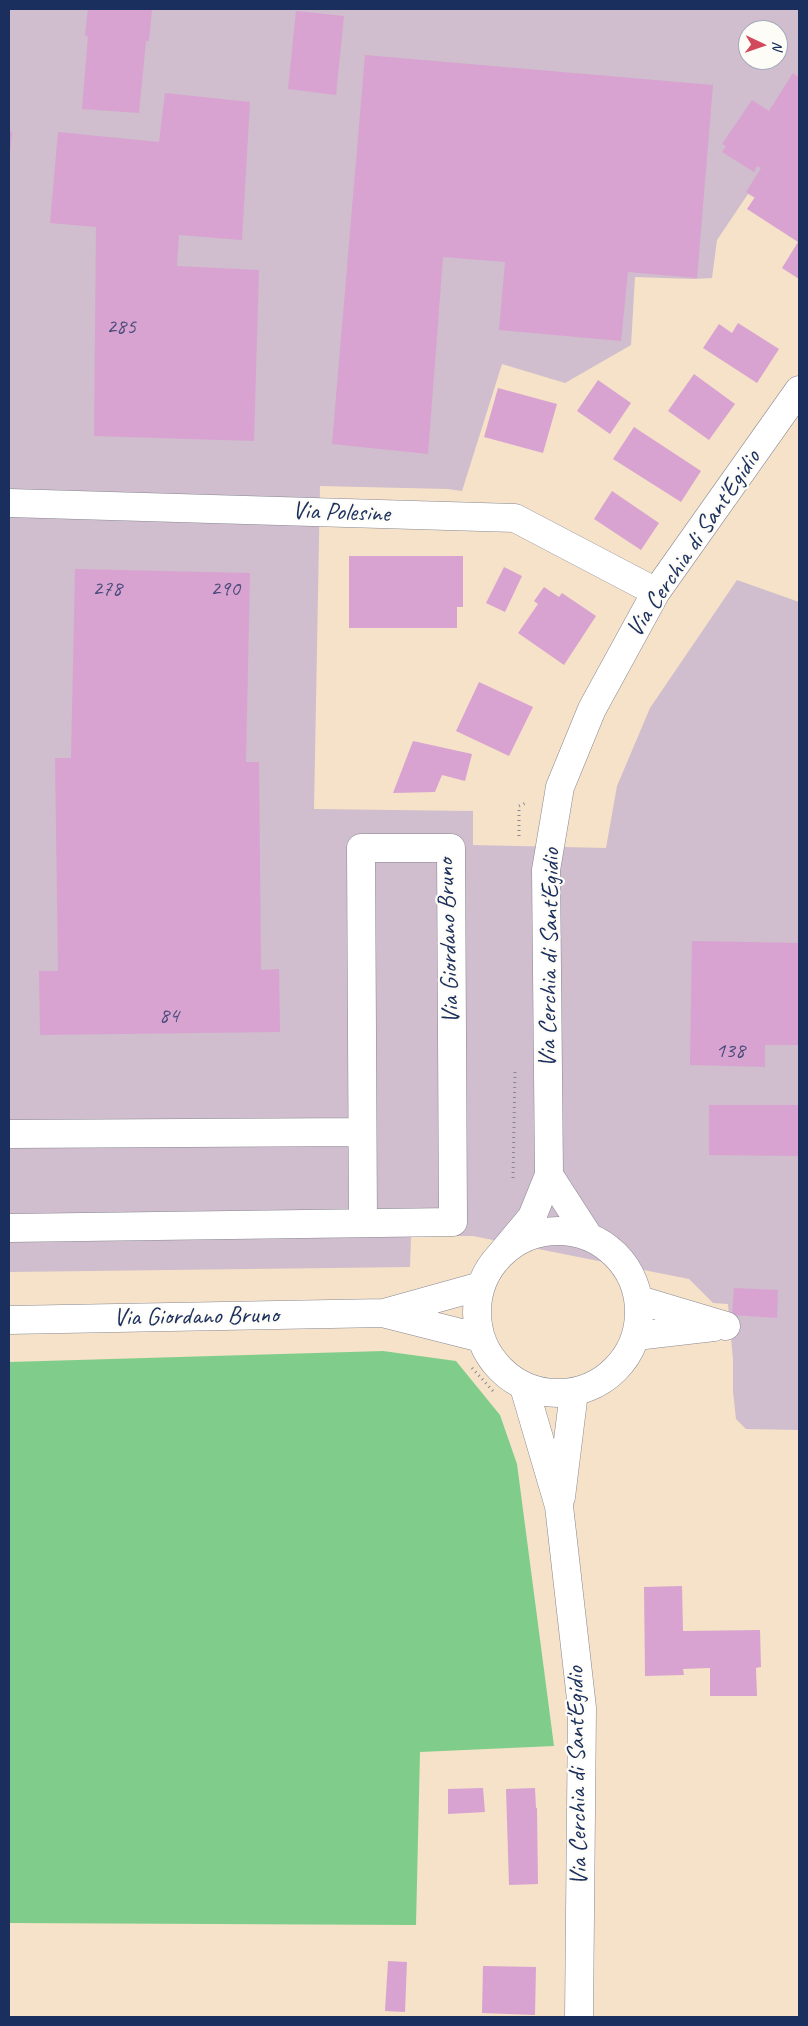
<!DOCTYPE html>
<style>
body{margin:0}
#map{position:relative;width:808px;height:2026px;overflow:hidden;background:#f5e2c8;font-family:Caveat,sans-serif}
canvas{display:block}
.frame{position:absolute;inset:0;border:10px solid #1b2f5e;pointer-events:none}
.north{position:absolute;left:738px;top:20px;width:50px;height:50px;box-sizing:border-box;background:#fdfcf7;border:1px solid #a3aaba;border-radius:50%;rotate:93deg;font-size:14px;font-weight:700;line-height:20px;text-align:center;color:#1b2f5e}
.north::after{content:'';display:block;margin:auto;width:18px;height:22px;background:#d1495b;clip-path:polygon(50% 0,100% 100%,50% 72%,0 100%)}
</style>
<div id="map">
<canvas width="808" height="2026"></canvas>
<div class="frame"></div>
<div class="north">N</div>
</div>
<script>
const ctx = document.querySelector('canvas').getContext('2d');
ctx.lineJoin = 'round';
function fillPath(path, color) { ctx.fillStyle = color; ctx.fill(path, 'evenodd'); }
function trace(path, color, width, dash) { ctx.strokeStyle = color; ctx.lineWidth = width; ctx.lineCap = dash ? 'butt' : 'round'; ctx.setLineDash(dash || []); ctx.stroke(path); }
function label(font, color, halo, rows, align = 'center') {
  ctx.font = font + ' Caveat,sans-serif'; ctx.lineWidth = 4.5; ctx.setLineDash([]); ctx.textBaseline = 'middle'; ctx.strokeStyle = halo; ctx.fillStyle = color; for (const [text, x, y, turn = 0] of rows) {
    ctx.save(); ctx.translate(x, y); ctx.rotate((+turn || 0) * Math.PI / 180); ctx.textAlign = isNaN(turn) ? turn : align; if (halo) ctx.strokeText(text, 0, 0); ctx.fillText(text, 0, 0); ctx.restore();
  }
}
const industrial = new Path2D(`
 M9,9H799V224L748,194L717,240L712,278L694,279L635,277L631,345L565,383L502,364L462,491L448,489L320,486L314,809L473,811V845L606,848L617,786L650,708L737,580L799,602V1430L746,1429L736,1419L733,1391V1360L728,1304L713,1303L689,1279L473,1236H411L410,1267L9,1272ZM748,30H778V60H748Z`);
const green = new Path2D(`
 M383,1351L456,1361L500,1415L517,1464L554,1746L420,1752L416,1925L9,1923V1362Z`);
const building = new Path2D(`
 M88,9H152L149,41H146L139,113L82,109L88,36H85Z
 M296,11L344,16L336,95L288,89Z
 M365,55L713,85L697,278L628,272L621,341L499,330L505,262L443,257L428,454L332,444Z
 M793,73L799,77V279L782,268L798,242L747,209L755,197L746,192L761,168L757,166L754,172L722,152L726,146L722,144L752,100L769,111Z
 M165,93L250,102L242,240L179,235L177,266L259,270L254,441L94,436L96,227L50,223L58,132L159,142Z
 M9,131L12,132L10,152H9Z
 M738,323L779,349L757,383L703,348L719,324L732,333Z
 M694,374L735,404L709,440L668,411Z
 M598,380L631,403L610,434L577,411Z
 M498,388L557,404L543,453L484,437Z
 M634,427L701,471L681,502L613,459Z
 M612,491L659,523L641,550L594,519Z
 M349,556H463V607H457V628H349Z
 M504,567L522,576L505,612L486,603Z
 M75,569L250,573L246,762H259L261,970L279,969L280,1032L40,1035L39,971H58L55,758H71Z
 M544,587L559,597L562,593L596,616L564,665L518,633L538,604L534,601Z
 M479,682L533,707L509,756L456,731Z
 M413,741L472,754L465,781L442,775L435,792L393,793Z
 M692,941L799,943V1045H765V1067L690,1065Z
 M709,1105H799V1156L709,1155Z
 M734,1288L778,1290L777,1318L732,1315Z
 M682,1586L683,1631L760,1630L761,1667L756,1668L757,1696H710V1668L683,1669L684,1675L645,1676L644,1587Z
 M483,1788L485,1812L448,1814V1789Z
 M535,1788L536,1808H537L538,1884L509,1885L506,1789Z
 M388,1961L407,1962L405,2012L385,2011Z
 M483,1966L536,1967L535,2015L482,2013Z`);
const path = new Path2D(`
 M519,836V806L528,802
 M513,1178L515,1070
 M472,1368L493,1391`);
const minor = new Path2D(`
 M9,503L515,518L656,592
 M9,1134L362,1132
 M549,1175L589,1237
 M9,1228L453,1222L451,848H361L363,1223
 M477 1312a81 81 0 1 1 162 0a81 81 0 1 1-162 0Z
 M496,1260L532,1217L549,1175L546,870L560,787L592,709L656,592L799,390
 M639,1300L726,1326
 M386,1314L481,1338
 M9,1320L384,1313L481,1286
 M636,1336L714,1327
 M524,1387L559,1506L582,1708L579,2017
 M561,1497L574,1392`);
const numberNames = [
 ["285",121,327],
 ["278",107,589],
 ["290",225,589],
 ["84",169,1016],
 ["138",730,1051]
];
const streetNames = [
 ["Via Polesine",341,513,2],
 ["Via Cerchia di Sant'Egidio",694,544,-56],
 ["Via Giordano Bruno",449,941,-92],
 ["Via Cerchia di Sant'Egidio",550,958,-89],
 ["Via Giordano Bruno",196,1317,-1],
 ["Via Cerchia di Sant'Egidio",578,1776,-91]
];
fillPath(industrial, '#d0bdcd');
fillPath(green, '#80cd8b');
fillPath(building, '#d8a3d1');
trace(minor, '#888893', 29);
trace(path, '#888893', 3, [1, 4]);
trace(minor, '#fff', 28);
label('22px', '#4a4c7b', null, numberNames);
label('25px', '#1b2f5e', '#fdfcf7', streetNames);
</script>
